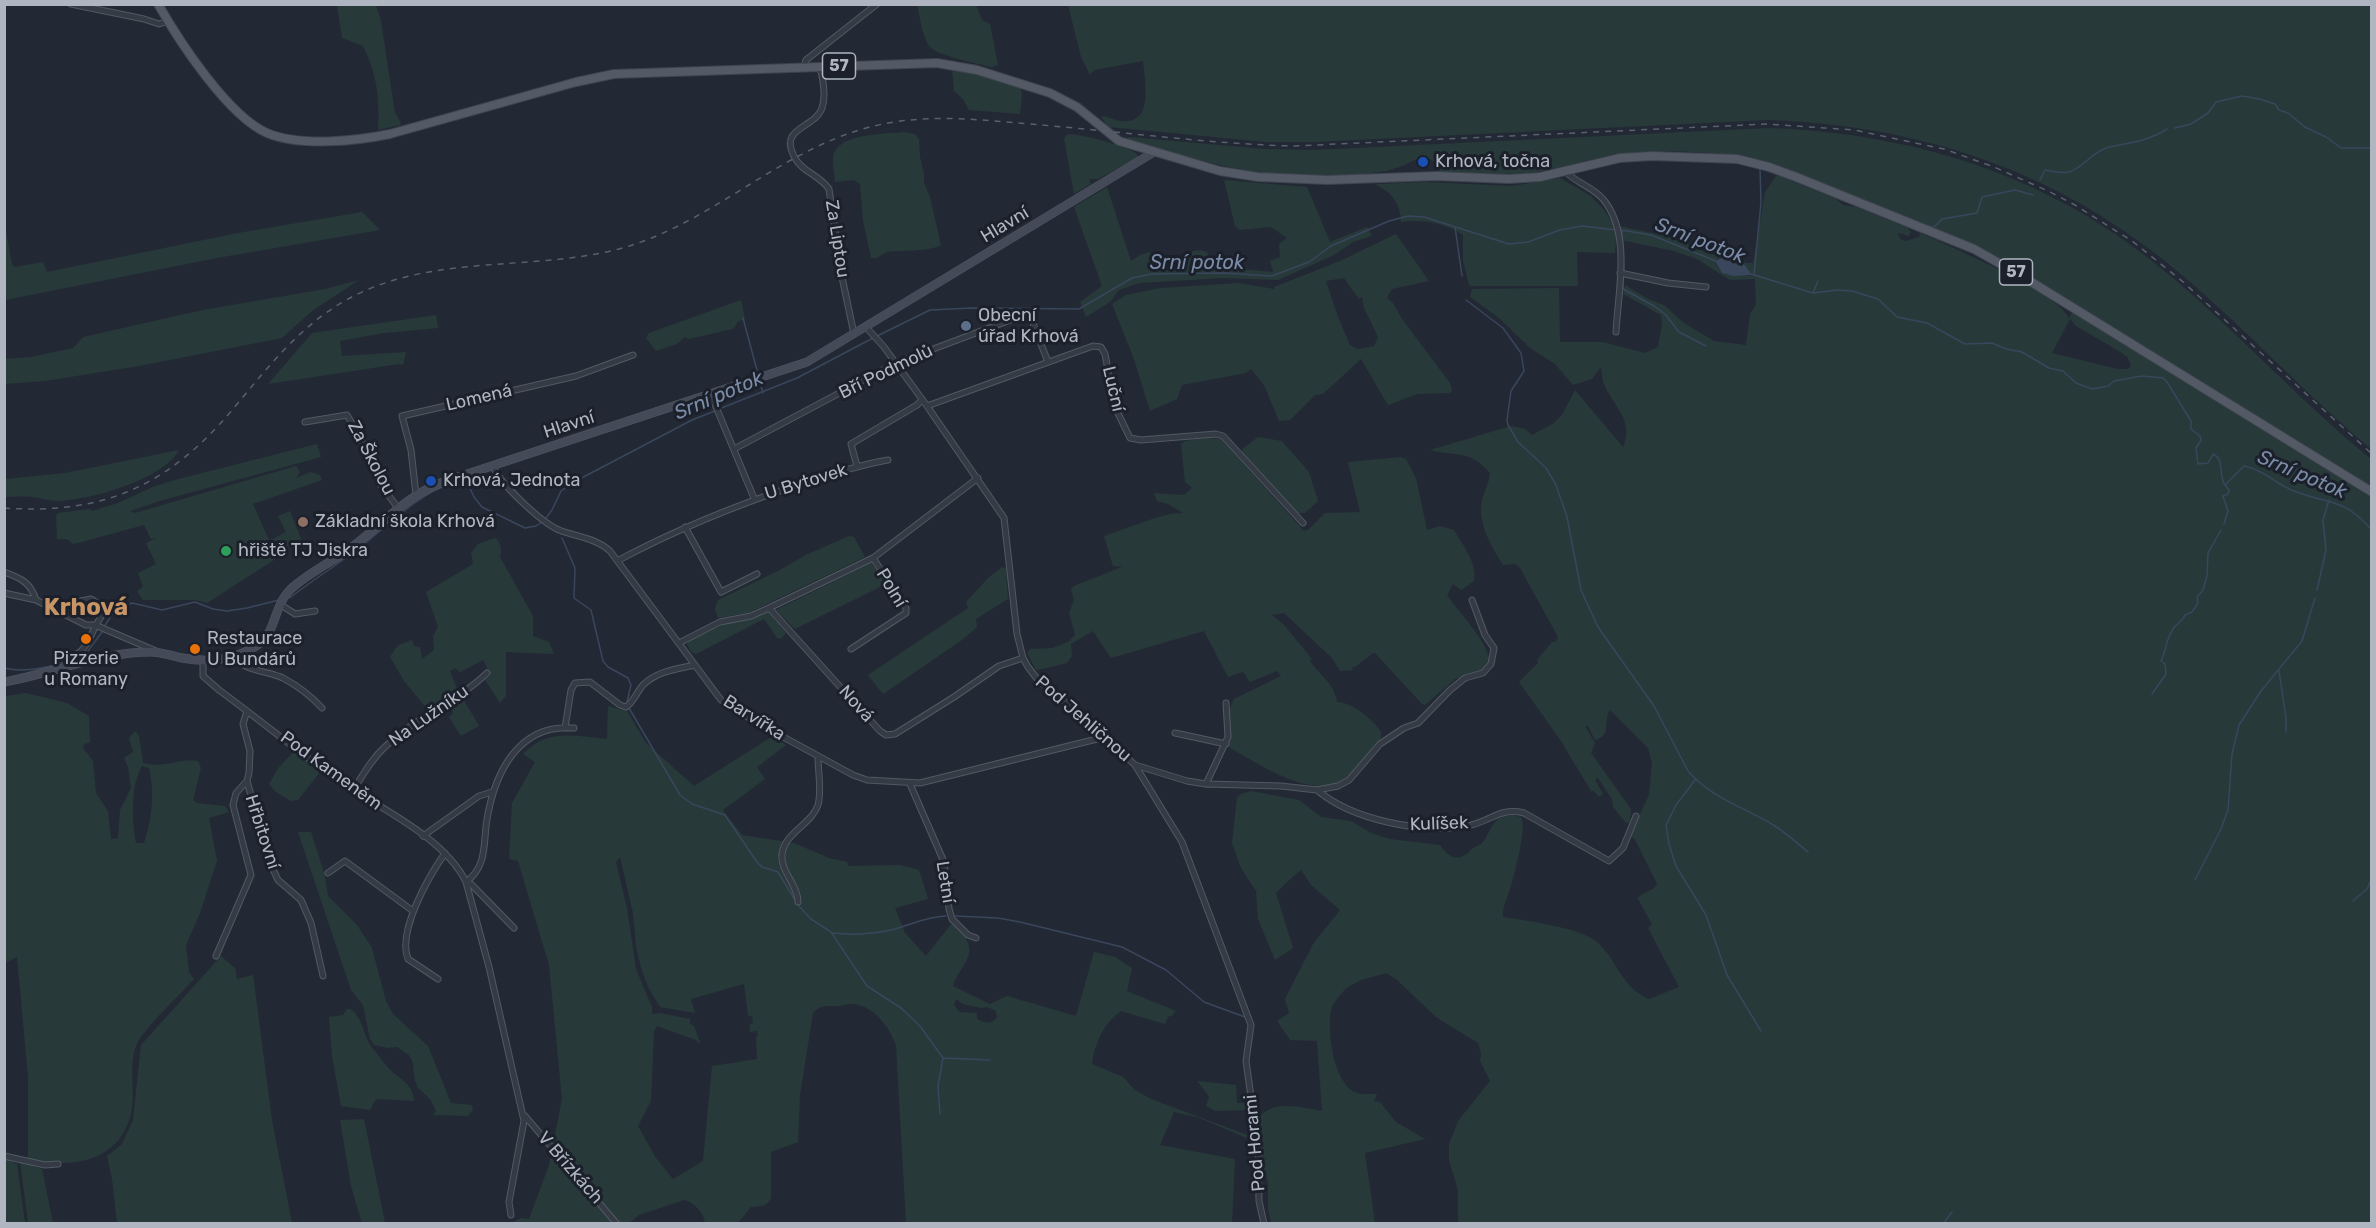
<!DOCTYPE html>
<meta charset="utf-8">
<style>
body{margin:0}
#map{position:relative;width:2376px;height:1228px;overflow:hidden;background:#222934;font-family:Rubik,sans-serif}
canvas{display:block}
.frame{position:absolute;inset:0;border:6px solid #afb6c2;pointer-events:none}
</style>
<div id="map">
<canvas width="2376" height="1228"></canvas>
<div class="frame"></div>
</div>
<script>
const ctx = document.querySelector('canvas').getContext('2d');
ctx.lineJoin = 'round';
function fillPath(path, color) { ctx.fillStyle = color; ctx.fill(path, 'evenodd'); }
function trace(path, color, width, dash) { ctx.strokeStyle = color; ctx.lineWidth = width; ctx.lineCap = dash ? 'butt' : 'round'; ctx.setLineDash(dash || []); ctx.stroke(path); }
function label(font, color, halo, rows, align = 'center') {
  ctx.font = font + ' Rubik,sans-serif'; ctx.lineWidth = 6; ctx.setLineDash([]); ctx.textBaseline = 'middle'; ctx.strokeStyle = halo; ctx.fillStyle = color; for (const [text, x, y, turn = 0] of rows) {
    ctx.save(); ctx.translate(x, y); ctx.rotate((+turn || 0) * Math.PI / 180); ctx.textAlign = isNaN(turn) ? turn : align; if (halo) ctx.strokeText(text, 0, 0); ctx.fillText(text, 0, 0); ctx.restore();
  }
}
const green = new Path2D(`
 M337,5H376L381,21L395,113L401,123L400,125L378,130C380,100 377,73 363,46L342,38Z
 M917,5H976L982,20L990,24L998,65L991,67C977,63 937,56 929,46C922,35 920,17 917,5Z
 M1068,5H2371V449C2297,387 2232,313 2156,254C2041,165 1911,125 1767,120L1315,142H1265L1109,127L1101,117L1104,116C1153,136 1147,94 1143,61L1094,70L1090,75L1081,57Z
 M952,69L989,77L1020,88L1022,94L1020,114L969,110L963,99L954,91Z
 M1768,128C1908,133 2040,172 2152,261C2229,322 2295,397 2371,459V487L2022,271L1975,245L1770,162C1726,152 1666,148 1621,154C1592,157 1565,170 1536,172C1504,176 1472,173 1440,172L1434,162L1426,156C1415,158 1407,165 1396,168C1387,172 1375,172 1365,174C1281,186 1204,162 1125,139L1129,137L1264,149L1315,150Z
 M905,132L915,134L919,139L920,157L924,174V183L930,197L941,245C930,252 899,250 886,252L877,258H871L863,220L860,184L854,180L835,182C835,174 831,160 834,153C842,133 886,134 905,132Z
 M1068,134C1081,134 1129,146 1138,155L1137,158L1098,179H1089L1091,184L1074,194L1064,138Z
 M1776,176H1779L1836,199L1843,205L1856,207L1908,228L1911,232L1908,237L1904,234L1898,233L1900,239L1905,241L1919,237L1920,233C1949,246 2057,292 2069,318L2072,312L2371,497V1223H1458V1190L1449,1160V1144L1458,1121L1490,1081L1480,1061L1481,1053L1478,1043L1436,1017L1396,979L1386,973C1374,977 1358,979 1347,988C1342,992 1332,1004 1331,1010C1327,1032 1333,1080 1354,1092C1360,1095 1370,1094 1377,1094L1374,1101L1380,1102L1396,1122L1425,1139L1365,1153L1375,1223H1271L1268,1208V1183L1262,1163L1260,1116C1276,1099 1303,1108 1322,1111L1317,1041L1290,1040L1277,1021L1289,1013L1285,999L1313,944L1340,910L1311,885L1301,870C1293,876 1284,885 1276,893L1293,948L1275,960L1258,919L1256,891L1241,868L1232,843L1237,798L1241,794L1251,791L1299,800L1321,817L1351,821L1371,833L1390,839L1440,845C1449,858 1458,863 1471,850C1474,846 1480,846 1483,842C1489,834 1491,825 1499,818L1512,815L1521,817C1527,827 1515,872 1511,886C1508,896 1502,907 1503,917C1527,921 1579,927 1597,942C1619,962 1620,986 1649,999L1679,987L1648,928L1652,924L1638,899V897L1654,888L1657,884L1635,840L1630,835L1649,795L1652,763L1648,748L1610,710C1603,720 1612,736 1595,740L1588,726H1585L1595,743L1591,753L1631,809L1630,822L1626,823L1613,807L1612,799L1598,778L1595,780L1603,794L1599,797L1594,791H1591L1561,741L1519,682L1538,663L1537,660L1552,642H1556L1558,637L1520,568L1515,564L1503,565C1492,547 1480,528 1481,506C1482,495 1489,485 1490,473C1469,449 1458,457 1430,450L1511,426L1525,429L1532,435L1554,423L1562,415L1575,390L1623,447C1635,421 1613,406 1605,386C1602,381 1602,373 1601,367L1592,379L1573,385L1555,364L1530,348L1499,318L1470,297L1472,289L1559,288L1560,342H1603L1645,353L1658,347L1662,324L1661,315L1623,294L1625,285L1648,299L1664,305L1684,323L1714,341L1746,345L1750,314L1756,305L1755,279L1730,280L1697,259L1674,251L1616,239L1615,253L1577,252L1578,286H1471L1469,285L1463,260V235C1446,223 1422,219 1401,222C1400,202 1392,193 1375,184L1425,182L1512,186L1560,178L1591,196L1604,210L1614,225L1671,237L1710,254L1735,255L1746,263H1753L1765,192ZM1717,259H1729L1744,264L1750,276L1722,273L1715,263ZM2070,319L2076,326L2122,353L2128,358L2131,366L2128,369H2118L2052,353Z
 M1224,180L1307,187L1330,242L1367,227L1372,236L1353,242L1334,255L1278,280L1223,278L1139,283L1119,290L1110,302L1086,317L1080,302L1102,286L1074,207L1107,187L1131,261L1140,255L1149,252L1156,256L1162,266C1184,270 1185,243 1207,252L1212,264L1217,267L1273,272L1270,261L1280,257L1279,244L1287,238L1271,227L1239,230L1235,226Z
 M362,212L380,230L217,258L5,300V225L12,265L15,267L43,262L47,272L238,233Z
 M1396,234L1429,281L1392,289L1387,298L1393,303L1402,319L1450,383L1452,390L1450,393L1417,394L1388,405L1361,359L1323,394L1315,395L1290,420L1279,421L1264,385L1251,369L1246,373L1182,385L1177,399L1150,411L1134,359L1112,304L1126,295L1160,288L1239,283L1274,289V287L1340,261ZM1344,278L1359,299L1362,297L1364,308L1378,337L1374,346L1358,349L1350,345L1338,317L1326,281Z
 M359,280L312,311L282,338L139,366L45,381L5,384V359L31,357L73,348L83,337L203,310L325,289Z
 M741,300L745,319L737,322L735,327L732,329L689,339L685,337L677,344L656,351L646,338L649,333Z
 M436,315L438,328L384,333L340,341L342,356L406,352L403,365L399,364L268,384L312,333Z
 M1258,437L1282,441L1309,472L1318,501L1305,513H1297L1243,453L1242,449Z
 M1204,438L1221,439L1304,531L1308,530L1325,513L1360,512L1348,462L1401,457L1406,459L1416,478L1427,530L1440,526L1454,530C1463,546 1477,562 1474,581L1461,590L1453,584L1447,595C1458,612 1491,644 1489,663L1484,670L1455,679L1425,705L1422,704L1375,653H1373L1355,667H1352L1353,670L1340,671L1332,658L1284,613L1272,615L1284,625L1312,659L1310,661C1321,677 1334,683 1337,702C1352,702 1373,720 1381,732V738C1373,748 1353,775 1344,780C1310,800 1260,764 1230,748L1228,744L1229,711L1234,699L1281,676L1277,671L1250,682L1243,672L1228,677L1204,631L1111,658L1093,631L1071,644L1072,656L1067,663L1038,670H1036L1027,653L1030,649L1053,648L1068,642L1075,635L1069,613L1074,600L1071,589L1074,586L1122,567L1113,566L1104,536L1152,519L1170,514L1183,513L1168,504L1157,501L1154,493L1184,495L1192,488L1185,482L1181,444L1185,441Z
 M317,444L321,457L163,500L130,511L135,513L296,466L300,472L296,478L311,472L320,475L322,480L253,504L277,558L207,603L196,600H143L137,591L143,587L138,573L156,564L146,543L156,538L151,539L144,525L82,542L73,544L67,539H57L56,516L58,513L90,509L92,511L118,503L155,486L182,478Z
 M179,450C162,480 93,499 59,501C50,501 42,498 32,497C23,496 14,497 5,497V479L65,473Z
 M290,511L302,541L276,552L271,540L286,532L278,516Z
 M849,536L854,537L865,557L748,613L718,618L715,609L718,600L780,570L806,555Z
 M495,538C501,542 502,551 500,557L533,616V636L549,642L554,654L506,652V696L500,703L485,680L491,675L483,660L460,672L455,668L450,671L458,691L428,710L404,681L390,657L397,646L412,640L414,646L420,647L422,659L434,650L433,636L438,627L426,592L473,564L471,553L478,544Z
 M871,563L884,580V585L795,629L776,610Z
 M1002,567L1006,568L1008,599L976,619L977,627L962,640L883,694L868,675L968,608L966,602L988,578Z
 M768,612L786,633L781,639L777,638L764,619L696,654L691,652L687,644L689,640L730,622L752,619Z
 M26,693L67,703L89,716L90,742L84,744L83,748L93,761L96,793L108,811L111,839L118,838L120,810L131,788L128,767L124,758L133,752L129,738L135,731L139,736L143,763C167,769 180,757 198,761L201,768L193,800L197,803L225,806L229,812L209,818L217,861L200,913L186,945L189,972L194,979C181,994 143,1029 137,1044C128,1063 135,1088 132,1108C124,1161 72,1170 28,1159V1077L17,957L5,963V696ZM142,766L149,768C155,791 152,819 144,843H136C132,820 130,787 142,766Z
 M462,697L479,726L461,736L449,717L453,714L452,705Z
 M608,706L627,711L646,743L694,786L773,736L786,745L757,767L765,779L723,810L742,835L794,843L829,858L847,862L849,866L900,865L919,870L928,899L895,908L905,933L926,956L952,923L968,937L966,939C977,957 958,968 953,986L990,1004L1007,996L1076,1016L1094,952L1115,957L1132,968L1127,991L1176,1011L1173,1015L1168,1017L1165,1024L1121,1011C1103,1024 1095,1043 1092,1064L1123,1077L1135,1090L1151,1099L1250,1136L1249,1139L1197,1117L1174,1112L1160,1145L1235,1159L1232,1223H906L896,1045C889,1027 875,1007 854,1004C847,1003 841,1007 835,1006C826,1006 820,1005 813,1013L800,1095L798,1142L771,1152V1198C767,1207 760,1206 751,1207L738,1223H705C704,1213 694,1202 684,1200L639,1215L629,1223H511L521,1218L529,1219L549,1165L562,1099L549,965L518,861L509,859L512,803L535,762L523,754C547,728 575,736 607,739ZM620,857L633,913L636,946L641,968L648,987L660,1007L695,1013L691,999L744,984L748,1016H752L753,1023L750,1024V1032L757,1031L758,1036L756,1037L757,1059L712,1066L703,1161L673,1179L656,1158L638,1126L651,1101L654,1031L657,1026L696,1040L699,1044L700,1042L694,1026L690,1024V1019L660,1013L652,1014V1007L636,969L627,908L616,862ZM956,999L963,1004L981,1008L987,1007L996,1011L997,1017C991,1025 985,1023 977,1019V1013L959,1012L954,1005Z
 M295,750L321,771L298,800L291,801L276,792L269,784L279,767Z
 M298,832H311L325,876L328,896L357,925L372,948L386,1001L393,1014L428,1046L451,1103L472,1105L473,1110L468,1116L433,1115L436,1111L430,1099L417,1087L414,1076L413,1063L409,1055L397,1047L388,1048L374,1045L370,1039L363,1005L351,990Z
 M221,956L235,968L237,979L253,975L272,1120L292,1223H117L112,1179L107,1156L122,1144L133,1120L141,1045Z
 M347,1009H350C362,1016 363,1034 371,1046C375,1052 381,1058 386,1065C395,1077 414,1083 414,1101L376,1099L370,1110L341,1106L332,1056L329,1017L343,1015Z
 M1197,1081L1236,1085L1237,1103H1249V1110L1215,1111L1206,1106L1209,1096Z
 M364,1119L385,1223H362L351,1186L340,1120Z
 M5,1159L17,1164L25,1223H5Z
 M20,1161L42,1169L53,1223L28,1222Z`);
const water = new Path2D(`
 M1722,258L1744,264L1752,275L1734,276L1722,273L1715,261Z`);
const stream = new Path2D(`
 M2175,128L2191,124L2208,113L2216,102L2242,96L2259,99L2275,104L2279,110L2288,113L2305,127L2326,137L2341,148H2372
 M2040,180L2045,170C2053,171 2062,174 2069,172C2084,167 2093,151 2109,147C2130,143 2148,141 2167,129
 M1455,227L1462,276
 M1931,227H1934L1942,219L1977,213L1982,197L2015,190L2033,195
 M1621,230L1651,235L1716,261
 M1622,230L1624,271
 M1751,274L1813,293L1837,290L1852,291L1878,299L1897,317L1927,323L1965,344L1992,343L2006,349L2022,352L2049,368L2063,371L2076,383L2092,389L2108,386L2114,381L2142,376L2163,378L2167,382L2191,421V429L2200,436L2201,440L2196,448L2198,464L2208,463L2213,454C2225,459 2218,475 2225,485L2244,466C2264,470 2276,484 2294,491C2330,505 2343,497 2372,530
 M1754,275L1761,202L1760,169
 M1623,277V289L1654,306L1665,314L1679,332L1706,346
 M1813,293L1818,281
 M1466,300L1503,328L1521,353L1524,371L1511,391L1507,420L1508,425L1518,442L1546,468L1556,485L1567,517L1581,590L1598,627L1654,706L1688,771C1711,798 1746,808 1775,826C1786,833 1797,843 1808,852
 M743,318L758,374
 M877,336L930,310L972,308L1079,309L1132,278L1152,274L1224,273L1272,276L1309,262L1331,246L1389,221L1408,216L1424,217L1509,244L1528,242L1560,230L1582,226L1616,230
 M760,382L763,393
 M719,409L797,378L873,338
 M546,518L552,510L561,491L574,482L692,420L715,411
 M2224,524L2228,511L2223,496L2228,494L2229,490L2225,485
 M562,538L575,568L574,598L591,610L603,661L608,667L628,678L631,685L627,702
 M2317,590L2326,550L2323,520L2329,500
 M286,599L291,597C314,579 340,563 363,545C385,528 437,475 468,484L474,497L482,507L525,528L536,526L542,522
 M104,627L113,613L132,603L162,610L195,602L213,609L227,611L247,608L279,600
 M69,661L85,655L102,632
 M4,668C22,672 38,669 55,665
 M2279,671L2286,718V732
 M2152,694L2166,674L2165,664L2161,661C2166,651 2166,639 2173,629C2177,623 2183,621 2185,615L2192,612L2198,603L2197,597L2203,590L2207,576L2208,553L2221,530
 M629,708L680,795L692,804L725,815L757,862L762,867L778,872L795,900
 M1695,780L1676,805L1666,825L1669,844L1676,866L1706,915L1727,975L1761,1031
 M2195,880L2221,829L2228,810L2232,754L2239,725L2261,691L2302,641L2315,598
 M2353,901L2367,889L2372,878
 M798,905L811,919L831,932L867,986L901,1008L920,1026L943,1058L938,1086L940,1114
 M955,916L998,918L1020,922L1122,947L1166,970L1204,1002L1245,1017
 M833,933C849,935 869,934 886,931C908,927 922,917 946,916
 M943,1058L990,1060
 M1943,1224L1952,1212`);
const street = new Path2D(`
 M71,4L144,19L159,24L168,21
 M804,67L806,60L877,4
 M820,67C823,79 826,97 822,108C815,129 777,127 795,158C802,172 820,175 829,189L842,277L854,334
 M1565,171C1576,183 1593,187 1603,199C1632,234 1618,291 1616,332
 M1620,273L1668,283L1706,287
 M866,327L884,347L927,406L1004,518L1017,634L1023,658L1028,667L1038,680L1079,713L1135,765L1182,842L1251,1025L1246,1061L1258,1147L1259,1201L1264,1224
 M711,395L754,498
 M927,406L1093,346L1101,347L1105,354L1115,407L1130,438L1141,440L1216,434L1223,436L1303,523
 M305,422L347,415L360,437L380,484L398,508
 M734,449L896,363L1029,313L1048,362
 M493,466C499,483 542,523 559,530C577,537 596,538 610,551L721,700L754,721L853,775L867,780L920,783L1105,737
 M857,466L851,444L917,405L922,400
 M416,495L411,450L402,416L576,376L633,355
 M685,527L721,592L757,574
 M619,560C677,529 737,505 800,484C829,475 858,465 888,460
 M4,572C21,578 31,583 36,600
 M4,593L36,600L86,625H95L156,651
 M281,605L295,614L315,611
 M769,608L880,731L886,735L895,734L954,697L999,666L1023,658
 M679,643L720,622L751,616L769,608L873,558
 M851,649L906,613V608L873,558L978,478
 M235,657C243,671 269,671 283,678C298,686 311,696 322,708
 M203,660V676L219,690C257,718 294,748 332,776C374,806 443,835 466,882L489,967L524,1121L509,1202L511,1215
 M58,670L56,663C93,651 83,644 102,615L99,604L91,599L71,603L67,615
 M565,728L571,690L575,683L590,682L620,705L626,707C634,702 637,691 644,684C658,671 677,669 695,665
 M1175,733L1226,744
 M1135,765L1187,781L1206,784L1281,786L1317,790L1338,786L1349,780L1380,744L1404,728L1418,723L1450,690L1465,678L1483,673L1491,664L1494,648L1485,635L1472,600
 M247,781L270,863L278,880L301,900L311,923L323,976
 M910,784L944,862L949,909L952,919L968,935L976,938
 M1206,784L1228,737L1226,703
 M353,790C363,775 372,758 386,746C416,717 457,702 487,673
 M1317,790C1352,820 1422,834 1467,826C1490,822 1499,807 1524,813L1609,861L1623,848L1636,816
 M423,836L479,796L492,792
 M328,873L345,861L413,911
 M798,902C798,885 780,871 782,854C785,832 812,824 818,805C822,791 818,772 818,757
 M514,928L471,884L466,882C488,866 483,842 487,819C495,772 519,723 574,728
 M216,956L251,875L233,805L236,793L247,781L249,773L250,751L243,724L247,711
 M438,979L408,959C397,931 429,876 445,853
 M525,1116L617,1224
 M4,1156L45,1165L58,1164`);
const secondary = new Path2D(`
 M4,682C53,673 101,652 151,652C162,652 172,656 182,658C209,663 234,660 256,646C277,633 273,608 288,592C303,576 330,563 348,550C380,527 405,496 443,482L807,362L1154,152`);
const primary = new Path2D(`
 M158,4C179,41 228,116 267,133C300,147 356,141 390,134L576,82L614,74L937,63L977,70L1050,93L1077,107L1119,141L1220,171L1258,177L1327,180L1436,176L1509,179L1540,177L1620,158L1652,156L1737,159L1769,167L1796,177L1974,249L2020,275L2372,492`);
const rail = new Path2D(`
 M4,508C105,515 169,485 233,409C273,361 310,313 369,289C448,256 538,270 619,249C709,225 776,153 866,128C924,112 982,120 1041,125C1125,132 1210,144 1294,146L1767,124L1854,130L1944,149L1994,167L2048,191L2075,205L2132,241L2182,281L2372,454`);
const markers = [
 [1423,162,6,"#1a4fb4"],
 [966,326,6,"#5c6f8a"],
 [431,481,6,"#1a4fb4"],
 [303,522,6,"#8d6e63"],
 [226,551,6,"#2e9e5b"],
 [86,639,6,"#e8710a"],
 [195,649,6,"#e8710a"]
];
const shields = [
 [839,66,33],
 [2016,272,33]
];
const shieldNames = [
 ["57",839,66],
 ["57",2016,272]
];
const poiNames = [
 ["Krhová, točna",1435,162],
 ["Obecní",978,316],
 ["úřad Krhová",978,337],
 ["Krhová, Jednota",443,481],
 ["Základní škola Krhová",315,522],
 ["hřiště TJ Jiskra",238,551],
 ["Restaurace",207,639],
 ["U Bundárů",207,660],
 ["Pizzerie",86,659,"center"],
 ["u Romany",86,680,"center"]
];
const streetNames = [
 ["Hlavní",1005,225,-31],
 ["Za Liptou",837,239,81],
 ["Bří Podmolů",886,372,-26],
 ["Luční",1113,389,77],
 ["Lomená",479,398,-13],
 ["Hlavní",569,425,-18],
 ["Za Školou",371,458,62],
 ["U Bytovek",806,482,-17],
 ["Polní",891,588,59],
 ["Nová",856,704,48],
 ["Na Lužníku",429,716,-35],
 ["Barvířka",754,718,32],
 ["Pod Jehličnou",1083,719,41],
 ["Pod Kameněm",331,771,36],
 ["Kulíšek",1439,824,-2],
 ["Hřbitovní",262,832,72],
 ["Letní",945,882,81],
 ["Pod Horami",1255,1143,-95],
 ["V Břízkách",570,1168,49]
];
const waterNames = [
 ["Srní potok",1700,241,21],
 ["Srní potok",1197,263],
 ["Srní potok",719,396,-23],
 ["Srní potok",2302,475,23]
];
const districtNames = [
 ["Krhová",86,608]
];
fillPath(green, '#28393a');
fillPath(water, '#39465c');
trace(stream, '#39465c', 1.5);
trace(street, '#525963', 7);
trace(secondary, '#525963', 9);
trace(primary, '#3e444f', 10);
trace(street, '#353b45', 5);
trace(secondary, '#444a58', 8);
trace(primary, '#535a65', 8);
trace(rail, '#59616e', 1.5, [6, 6]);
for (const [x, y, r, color] of markers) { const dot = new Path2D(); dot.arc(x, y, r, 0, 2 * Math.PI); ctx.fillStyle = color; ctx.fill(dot); trace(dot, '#1b202a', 2); }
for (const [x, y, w] of shields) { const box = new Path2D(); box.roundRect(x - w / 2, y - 13, w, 26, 4.5); ctx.fillStyle = '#1b202a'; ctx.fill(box); trace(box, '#afb6c2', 1.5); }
label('bold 16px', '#afb6c2', null, shieldNames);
label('18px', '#afb6c2', '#1b202a', poiNames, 'left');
label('18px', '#afb6c2', '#1b202a', streetNames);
label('italic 20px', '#7b8ca8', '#1b202a', waterNames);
label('bold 24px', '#c79465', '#1b202a', districtNames);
</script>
